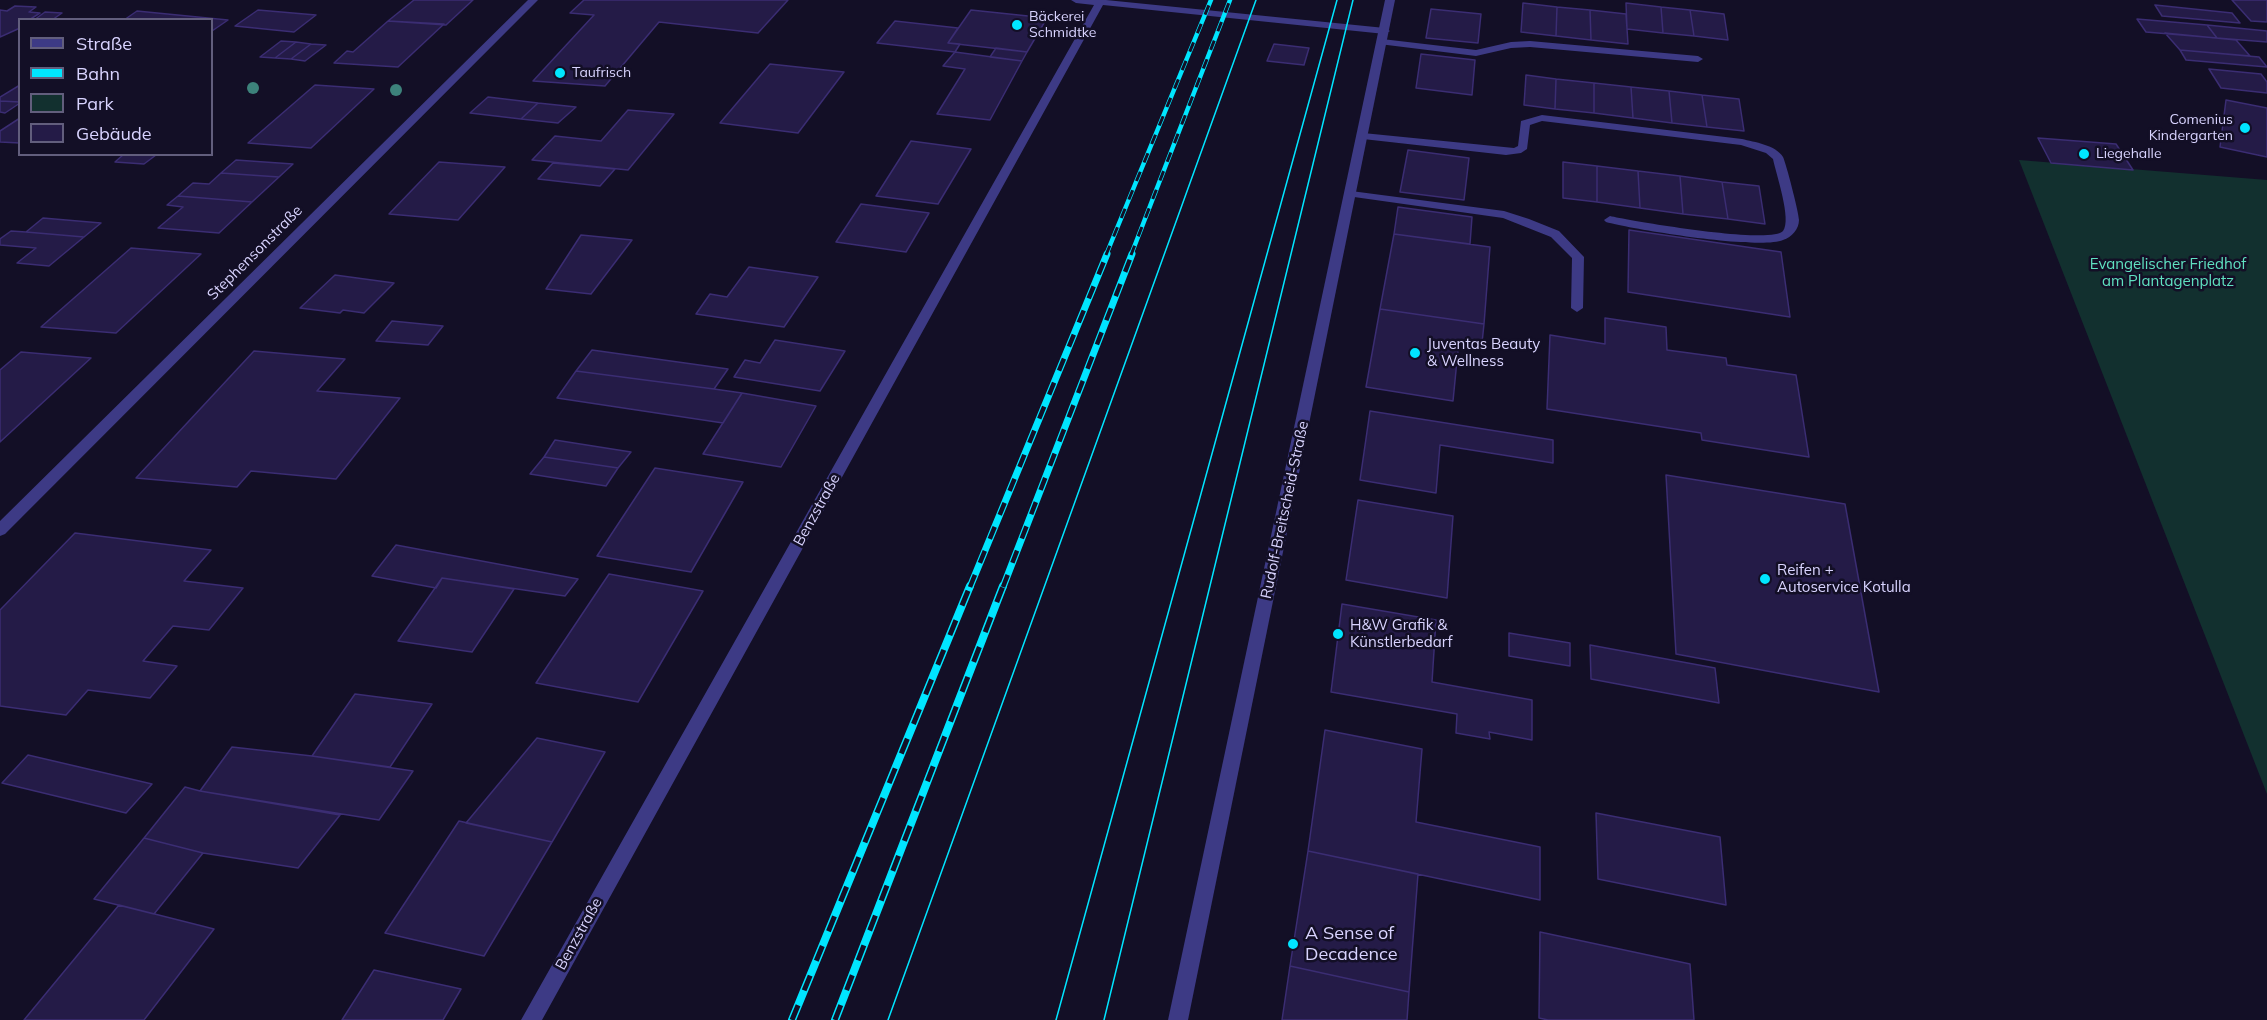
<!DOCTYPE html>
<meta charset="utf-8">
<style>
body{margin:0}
#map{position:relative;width:2267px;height:1020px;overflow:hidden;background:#130f26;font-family:Mulish,sans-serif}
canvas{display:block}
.legend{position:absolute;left:18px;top:18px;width:195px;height:138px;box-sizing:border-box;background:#130f26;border:2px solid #625e7d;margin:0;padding:8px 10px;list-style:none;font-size:18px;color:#d9d4ff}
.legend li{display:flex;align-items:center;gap:12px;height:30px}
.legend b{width:30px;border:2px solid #625e7d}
</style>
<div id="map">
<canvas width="2267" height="1020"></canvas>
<ul class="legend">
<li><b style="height:8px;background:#3d3a85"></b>Straße</li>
<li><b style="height:8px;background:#00e5ff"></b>Bahn</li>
<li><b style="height:16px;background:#12302f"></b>Park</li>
<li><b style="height:16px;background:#241b47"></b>Gebäude</li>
</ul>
</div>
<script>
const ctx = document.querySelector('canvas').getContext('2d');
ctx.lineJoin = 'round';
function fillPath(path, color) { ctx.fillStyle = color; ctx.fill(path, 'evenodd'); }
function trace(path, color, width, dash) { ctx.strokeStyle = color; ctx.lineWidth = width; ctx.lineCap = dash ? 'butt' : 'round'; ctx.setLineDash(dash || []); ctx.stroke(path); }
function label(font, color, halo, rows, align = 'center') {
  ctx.font = font + ' Mulish,sans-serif'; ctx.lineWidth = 5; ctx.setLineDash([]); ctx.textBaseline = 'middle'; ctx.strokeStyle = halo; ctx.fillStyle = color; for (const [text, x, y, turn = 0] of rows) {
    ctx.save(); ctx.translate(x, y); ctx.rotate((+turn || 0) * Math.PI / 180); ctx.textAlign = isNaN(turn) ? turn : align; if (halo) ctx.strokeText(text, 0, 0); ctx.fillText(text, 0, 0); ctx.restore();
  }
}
const green = new Path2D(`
 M2019,160L2267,180V794Z`);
const building = new Path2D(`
 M414,0H473L446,25L388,21Z
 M584,0H788L758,33L659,22L605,86L533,81L594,15L570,13Z
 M2232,0H2267V22L2251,21Z
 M1523,3L1557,7L1556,36L1521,32Z
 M1626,3L1661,7L1663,33L1627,29Z
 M2155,5L2232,13L2240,23L2162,16Z
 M15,6L36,7L29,12L40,13L29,20H20V28L0,37V10L7,11Z
 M1557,7L1590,10L1591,40L1556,36Z
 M1661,7L1690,10L1694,36L1663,33Z
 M1431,9L1481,14L1478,43L1426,38Z
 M258,10L316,15L294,32L235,26Z
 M971,10L1047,18L1027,52L948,43Z
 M1590,10L1626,14L1628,44L1591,40Z
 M1690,10L1724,14L1728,40L1694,36Z
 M137,11L228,20L212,31V20H124Z
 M45,12L62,13L52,20H34Z
 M2137,19L2207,25L2217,38L2146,32Z
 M388,21L444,24L398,67L334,63L347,51L353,52Z
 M895,21L958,28L948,43L960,44L955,52L877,43Z
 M2207,25L2267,31V42L2217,38Z
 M2165,33L2236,40L2250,56L2180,50Z
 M281,41L296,42L275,58L260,57Z
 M296,42L311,44L291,59L275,58Z
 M311,44L326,45L305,61L291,59Z
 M1274,44L1309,48L1304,65L1267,61Z
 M996,48L1027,52L1022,61L990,57Z
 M2180,50L2259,57L2267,67L2186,60Z
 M955,52L1022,61L990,120L937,114L965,69L943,66Z
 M1421,54L1475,60L1472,95L1416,88Z
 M770,64L844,72L798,133L720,123Z
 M2209,69L2261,74L2267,82V93L2221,88Z
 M1526,75L1556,79L1555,109L1524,105Z
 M1556,79L1594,83V113L1555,109Z
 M1594,83L1631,87L1633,118L1594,113Z
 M20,85V102L0,101V97Z
 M315,85L374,89L311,148L248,143Z
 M1631,87L1669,91L1672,123L1633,118Z
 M1669,91L1702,95L1707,127L1672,123Z
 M1702,95L1739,99L1744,131L1707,127Z
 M488,97L538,103L521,119L470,113Z
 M2226,100L2267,108V157L2220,147Z
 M0,101L20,102V103L5,113L0,112Z
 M538,103L576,107L558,123L521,119Z
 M628,110L674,114L628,170L532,160L555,136L601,141Z
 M20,118V143L0,142V131Z
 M2038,138L2116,144L2133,170L2051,163Z
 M911,141L971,149L938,204L876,196Z
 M1408,150L1469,158L1464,200L1400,192Z
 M124,154H152L156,155L144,164L115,162Z
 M236,160L293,164L279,177L221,173Z
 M439,162L505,167L458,220L389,214Z
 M1563,162L1597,166V202L1563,198Z
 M553,163L615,169L600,186L538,179Z
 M1597,166L1638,171L1640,208L1597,202Z
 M1638,171L1680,176L1683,214L1640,208Z
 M221,173L279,177L252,202L178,196L193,183L209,184Z
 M1680,176L1722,182L1728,219L1683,214Z
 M1722,182L1759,186L1765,224L1728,219Z
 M178,196L252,202L219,233L158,228L183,207L167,205Z
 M861,204L929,213L906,252L836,242Z
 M1398,207L1472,217L1470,244L1394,234Z
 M43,218L101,223L84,237L26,232Z
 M1629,230L1781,252L1790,317L1628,292Z
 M11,231L26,232L84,237L49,266L17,263L36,248L0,245V239Z
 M1394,234L1490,247L1484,324L1380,309Z
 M581,235L632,240L591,294L546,289Z
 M131,248L201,254L116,333L41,327Z
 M749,267L818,277L784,327L696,314L710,294L727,297Z
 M335,275L394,283L364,313L343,310L340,313L300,308Z
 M1380,309L1484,324L1482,343L1459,340L1453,401L1366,387Z
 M1605,318L1666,327L1667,350L1726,358L1727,365L1796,375L1809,457L1702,440L1701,433L1547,409L1550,335L1605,344Z
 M392,321L443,326L428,345L376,341Z
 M775,340L845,351L820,391L734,377L745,360L760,363Z
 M592,350L728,369L714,389L576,371Z
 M254,351L345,359L317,391L400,398L336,479L251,471L237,487L136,478Z
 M21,352L91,358L0,442V370Z
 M576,371L714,389L742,393L723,423L557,398Z
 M742,393L816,406L781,467L703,454Z
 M1370,411L1553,440V463L1440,445L1436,493L1360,480Z
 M555,440L631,452L618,468L544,457Z
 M544,457L618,468L606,486L530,474Z
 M655,468L743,482L691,572L597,556Z
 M1666,475L1845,504L1879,692L1676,654Z
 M1358,500L1453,516L1447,598L1346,580Z
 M75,533L211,550L184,581L243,588L209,630L173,626L143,661L177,666L150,698L88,690L66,715L0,706V610Z
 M396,545L578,579L565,596L442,578L436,588L372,576Z
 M609,574L703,591L638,702L536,683Z
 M442,578L514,589L472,652L398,641Z
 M1342,604L1436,620L1432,682L1532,700V740L1489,732L1490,739L1456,733L1457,714L1331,692Z
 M1509,633L1570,643V666L1509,656Z
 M1590,645L1715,668L1719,703L1591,679Z
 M355,694L432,704L390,767L312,756Z
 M1325,730L1422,749L1416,822L1540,847V900L1308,851Z
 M537,738L605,752L552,842L466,823Z
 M232,747L312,756L413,771L379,820L200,791Z
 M28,755L152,784L126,813L2,783Z
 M185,787L200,791L340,815L298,868L203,853L144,838Z
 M1596,813L1720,837L1726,905L1598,879Z
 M459,821L552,842L484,956L385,933Z
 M144,838L203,853L154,914L94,899Z
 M1308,851L1418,874L1409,992L1290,966Z
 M119,905L214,929L144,1020H24Z
 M1540,932L1690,964L1694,1020H1548L1539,1018Z
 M1290,966L1409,992L1407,1020H1282Z
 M374,970L461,989L443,1020H342Z`);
const service = new Path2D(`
 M1382,39L1476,50L1511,42L1530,41L1698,56L1703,59L1698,62L1530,47L1511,48L1476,56L1379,44V40Z
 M1542,115L1742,139C1754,142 1776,145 1783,157C1786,163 1799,213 1799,220C1799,229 1792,237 1783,240C1759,250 1636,230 1606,222L1604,220L1610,216C1632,221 1771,245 1783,231C1792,220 1776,174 1773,159L1766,153L1741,145L1542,121L1530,125L1527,149L1521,153L1506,155L1363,139L1358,136L1363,133L1514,148L1518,146L1521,121Z
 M1351,191L1504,211L1529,219L1559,231L1584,257L1583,308L1577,312L1571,308L1572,258L1551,237L1503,218L1347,196L1345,194Z`);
const minor = new Path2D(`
 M528,0H538L5,534L0,536V521Z
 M1071,0H1106L1385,28L1390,31L1385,34L1103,5L542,1020H521L1094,5L1076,3Z`);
const tertiary = new Path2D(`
 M1385,0H1395L1188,1020H1168Z`);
const tram = new Path2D(`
 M888,1020L1256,0
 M1056,1020L1337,0
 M1104,1020L1353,0`);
const railFar2 = new Path2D(`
 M1106,255L1211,0
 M1131,255L1230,0`);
const railFar1 = new Path2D(`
 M970,587L1107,254
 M1003,587L1132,254`);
const rail = new Path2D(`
 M792,1020L970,586
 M835,1020L1003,586`);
const trees = [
 [253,88],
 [396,90]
];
const markers = [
 [1017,25,6,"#00e5ff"],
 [560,73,6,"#00e5ff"],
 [2245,128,6,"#00e5ff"],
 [2084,154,6,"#00e5ff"],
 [1415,353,6,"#00e5ff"],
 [1765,579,6,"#00e5ff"],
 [1338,634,6,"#00e5ff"],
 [1293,944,6,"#00e5ff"]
];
const farPoinames = [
 ["Bäckerei",1029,17],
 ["Schmidtke",1029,33],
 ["Taufrisch",572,73],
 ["Comenius",2233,120,"right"],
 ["Kindergarten",2233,136,"right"],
 ["Liegehalle",2096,154]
];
const streetNames = [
 ["Stephensonstraße",255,253,-45],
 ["Benzstraße",817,510,-61],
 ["Rudolf-Breitscheid-Straße",1285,510,-78],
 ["Benzstraße",579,934,-61]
];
const parkNames = [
 ["Evangelischer Friedhof",2168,264],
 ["am Plantagenplatz",2168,281]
];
const poiNames = [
 ["Juventas Beauty",1427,344],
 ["& Wellness",1427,361],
 ["Reifen +",1777,570],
 ["Autoservice Kotulla",1777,587],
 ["H&W Grafik &",1350,625],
 ["Künstlerbedarf",1350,642]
];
const nearPoinames = [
 ["A Sense of",1305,934],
 ["Decadence",1305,955]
];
fillPath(green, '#12302f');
fillPath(building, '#241b47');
trace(building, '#3b2d73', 1.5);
fillPath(service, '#3d3a85');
fillPath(minor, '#3d3a85');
fillPath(tertiary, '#3d3a85');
trace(tram, '#00e5ff', 1.5);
trace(railFar2, '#00e5ff', 4.5);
trace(railFar1, '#00e5ff', 7);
trace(rail, '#00e5ff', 8);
trace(railFar2, '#130f26', 3, [10]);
trace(railFar1, '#130f26', 4.5, [13]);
trace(rail, '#130f26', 5, [16]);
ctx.fillStyle = '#3d827b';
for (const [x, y] of trees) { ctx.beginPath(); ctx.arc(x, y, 6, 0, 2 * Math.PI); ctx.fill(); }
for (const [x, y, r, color] of markers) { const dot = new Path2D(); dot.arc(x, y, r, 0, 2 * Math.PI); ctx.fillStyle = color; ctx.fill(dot); trace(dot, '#130f26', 2); }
label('14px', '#d9d4ff', '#130f26', farPoinames, 'left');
label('15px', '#d9d4ff', '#130f26', streetNames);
label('15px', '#5fe0c0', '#130f26', parkNames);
label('15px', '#d9d4ff', '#130f26', poiNames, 'left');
label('18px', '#d9d4ff', '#130f26', nearPoinames, 'left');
</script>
